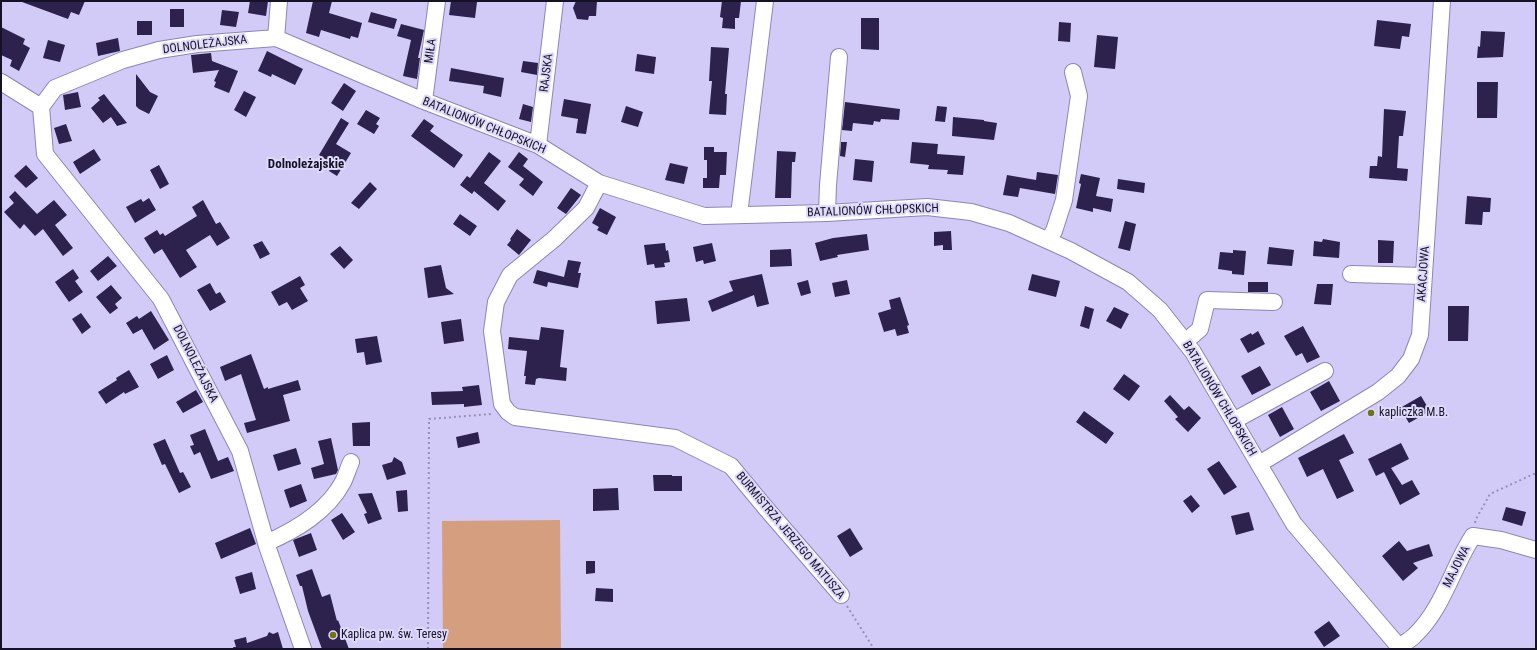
<!DOCTYPE html>
<meta charset="utf-8">
<style>
body{margin:0}
#map{position:relative;width:1537px;height:650px;overflow:hidden;background:#d2cbf7;font-family:"Roboto Condensed",sans-serif}
canvas{display:block}
.frame{position:absolute;inset:0;border:2px solid #161225;pointer-events:none}
</style>
<div id="map">
<canvas width="1537" height="650"></canvas>
<div class="frame"></div>
</div>
<script>
const ctx = document.querySelector('canvas').getContext('2d');
ctx.lineJoin = 'round';
function fillPath(path, color) { ctx.fillStyle = color; ctx.fill(path, 'evenodd'); }
function trace(path, color, width, dash) { ctx.strokeStyle = color; ctx.lineWidth = width; ctx.lineCap = dash ? 'butt' : 'round'; ctx.setLineDash(dash || []); ctx.stroke(path); }
function label(font, color, halo, rows, align = 'center') {
  ctx.font = font + ' "Roboto Condensed",sans-serif'; ctx.lineWidth = 4; ctx.setLineDash([]); ctx.textBaseline = 'middle'; ctx.strokeStyle = halo; ctx.fillStyle = color; for (const [text, x, y, turn = 0] of rows) {
    ctx.save(); ctx.translate(x, y); ctx.rotate((+turn || 0) * Math.PI / 180); ctx.textAlign = isNaN(turn) ? turn : align; if (halo) ctx.strokeText(text, 0, 0); ctx.fillText(text, 0, 0); ctx.restore();
  }
}
const green = new Path2D(`
 M560,520L561,649H443L442,521Z`);
const building = new Path2D(`
 M22,1H85L79,15L71,12L68,19L22,2Z
 M250,1H268L266,16L248,13Z
 M313,1H332L329,13L362,23L358,38L351,36L350,39L321,30L319,37L306,33Z
 M451,1L477,2L475,18L449,15Z
 M576,1H597L596,16H589L588,20L577,19L573,8Z
 M722,1H741L739,18H735V29L722,28L723,18L720,17Z
 M170,9H184V27H170Z
 M222,10L239,12L236,27L220,25Z
 M371,12L397,19L394,29L368,22Z
 M861,18H879V50L861,49Z
 M1377,20L1411,24L1409,37L1402,36L1400,49L1374,46Z
 M137,21H152V35H137Z
 M1059,22L1071,23L1070,42L1058,41Z
 M401,24L424,30L418,58H420L417,79L403,76L411,40L397,36Z
 M1,27L25,39L23,44L30,48L19,71L10,66L12,60L1,55Z
 M1481,31L1505,32L1503,57L1477,58L1478,46L1480,47Z
 M1097,35L1118,37L1115,69L1094,67Z
 M118,38L120,51L98,56L96,43Z
 M48,40L65,45L60,62L43,58Z
 M711,47L729,48L725,94H727L726,115L709,114L712,81H709Z
 M267,51L303,69L295,85L272,74L271,77L258,71Z
 M211,53L212,61L238,71L229,93L214,87L216,82L214,81L219,70L193,73L191,55Z
 M637,54L656,57L654,74L635,71Z
 M523,61L538,63L537,75L521,72Z
 M451,68L504,78L501,97L483,93L484,86L449,81Z
 M136,74L150,92L158,96L149,114L139,109L136,106Z
 M1477,82H1498L1497,118H1477Z
 M344,83L356,91L343,111L331,103Z
 M244,91L256,97L246,117L234,110Z
 M78,92L81,107L65,110L63,95Z
 M104,94L111,103L127,123L117,126L111,117L103,123L91,108L100,100L98,98Z
 M564,99L591,104L586,134L576,133L578,119L561,116Z
 M845,102L900,109L899,120L881,119L880,122L874,121L873,125L853,123L852,131L842,130Z
 M523,104L533,107L531,122L519,119Z
 M626,106L643,112L638,127L621,122Z
 M937,106L947,107L945,122L935,121Z
 M1384,109L1406,111L1403,136H1399L1397,168L1408,169L1407,181L1369,178L1370,166H1377L1378,156L1382,157Z
 M366,110L380,118L376,124L379,126L374,134L357,124Z
 M953,117L984,120V121L997,123L994,140L952,136Z
 M341,118L349,123L336,144L351,153L337,176L329,171L333,164L319,155Z
 M424,119L434,126L430,131L463,155L454,168L411,136Z
 M66,124L72,141L59,144L54,128Z
 M841,142H847L845,157L840,156Z
 M912,142L938,144L937,154L965,156L963,175L947,174L948,170L928,169L929,165L910,163Z
 M704,147H714V152H727L726,175H720L719,188H703V178H707V160H704Z
 M94,149L101,160L80,174L73,162Z
 M777,151L796,152L795,162H792L791,198H775Z
 M489,152L501,161L484,183L506,201L498,211L474,191L472,194L460,185L467,176L470,178Z
 M519,152L528,159L523,166L543,182L533,196L519,185L524,179L508,167Z
 M855,159L874,161L872,182L853,180Z
 M670,163L688,167L684,184L665,180Z
 M26,165L38,178L26,188L14,176Z
 M159,165L169,184L160,189L150,170Z
 M1037,172L1058,175L1055,194L1020,188L1018,197L1003,195L1007,175L1036,180Z
 M1081,174L1100,178L1096,196L1113,199L1111,212L1093,208V212L1076,208L1081,184L1079,183Z
 M1118,179L1145,183L1144,193L1117,189Z
 M370,182L377,189L359,209L351,203Z
 M571,188L581,195L566,214L557,208Z
 M15,191L37,214L54,200L67,215L55,225L73,248L63,256L43,229L35,236L24,224L20,229L4,212L14,203L9,197Z
 M1467,196L1491,198L1490,212H1483L1482,225L1465,224Z
 M149,198L156,210L135,223L126,207L141,199L143,202Z
 M203,200L216,224L220,222L230,238L217,246L210,235L186,250L197,267L180,278L162,249L154,254L144,238L157,230L160,235L163,233L165,236L197,216L192,207Z
 M600,208L616,217L607,235L597,230L599,227L592,223Z
 M460,214L477,226L470,236L453,224Z
 M1125,221L1136,224L1130,251L1118,248Z
 M517,229L531,240L519,255L507,245L511,240L510,239Z
 M951,231L952,250H943V245L934,246V232Z
 M867,234L869,250L837,255L838,257L820,261L815,243L833,238Z
 M1323,239L1340,242L1339,258L1313,256L1314,241L1322,242Z
 M1378,240L1394,241L1393,263H1378Z
 M262,241L270,254L260,259L253,245Z
 M665,243L666,251L668,250L670,262L664,263L665,267L655,268L654,264L647,265L644,245Z
 M712,243L716,261L704,264L703,260L696,262L693,247Z
 M340,246L353,260L344,269L330,254Z
 M1269,247L1294,250L1292,266L1267,264Z
 M791,249L792,266L770,267V250Z
 M1233,250L1246,251L1244,275L1232,274V271L1218,269L1220,252L1233,253Z
 M108,256L117,266L98,281L90,271Z
 M568,260L581,262L578,273H581L578,288L548,282L547,287L533,283L537,270L564,277Z
 M441,265L446,288L454,294L428,298L424,268Z
 M73,269L79,278L75,281L83,292L69,302L55,282Z
 M762,274L769,304L757,307L754,295L712,312L708,301L733,291L729,281Z
 M1032,274L1060,281L1056,297L1028,290Z
 M300,276L305,285L300,288L308,301L292,310L287,302L279,306L271,292Z
 M808,280L811,293L801,296L797,283Z
 M847,280L850,294L835,297L832,283Z
 M1248,282H1268V292H1248Z
 M210,283L216,294L220,292L226,302L210,311L197,290Z
 M1317,284H1333L1331,305L1314,304Z
 M111,285L122,298L115,304L118,308L110,314L96,297Z
 M900,297L909,325L907,326L909,333L897,336L895,329L884,332L878,313L891,309L889,300Z
 M687,298L690,321L657,324L655,301Z
 M1085,306L1094,309L1089,329L1080,326Z
 M1448,306H1469L1468,341H1448Z
 M1114,307L1129,314L1121,329L1106,321Z
 M151,311L169,340L154,350L142,329L133,334L126,323L137,316L139,319Z
 M81,313L91,327L82,334L72,319Z
 M461,319L464,341L444,344L441,322Z
 M1303,326L1320,357L1307,363L1302,353L1296,356L1284,336Z
 M541,327L564,330L560,367L567,368L566,381L539,378L536,379L535,385L525,384L526,376H524L527,351L508,349L509,337L539,340Z
 M1258,331L1265,344L1248,353L1240,339L1251,333L1252,335Z
 M377,336L382,362L366,365L364,352L357,353L355,339Z
 M251,354L264,389L268,387V389L298,380L301,390L283,395L290,421L247,433L244,423L256,420L241,374L225,381L220,367Z
 M167,355L174,370L158,379L150,364Z
 M1260,366L1271,385L1252,395L1241,376Z
 M129,370L139,387L125,394L124,392L106,404L98,392L117,380L116,378Z
 M1124,374L1140,386L1129,401L1113,389Z
 M1329,381L1340,401L1321,411L1310,392Z
 M479,385L482,405L464,407V404L432,405L431,392L463,391L462,387Z
 M196,390L203,402L183,413L176,402Z
 M1170,395L1184,410L1189,406L1201,418L1188,432L1175,419L1178,417L1164,401Z
 M1421,396L1430,411L1409,423L1400,408Z
 M1282,407L1294,429L1280,437L1268,415Z
 M1084,411L1114,433L1106,444L1076,422Z
 M370,422V446H353L352,423Z
 M205,429L218,461L228,457L234,471L211,479L200,452L194,455L190,446L194,445L190,435Z
 M478,432L480,443L458,448L456,437Z
 M1344,434L1354,453L1339,460L1354,491L1337,499L1323,469L1307,477L1298,458Z
 M331,438L338,470L336,474L314,479L311,468L324,464L318,441Z
 M165,439L180,473L183,472L191,487L179,493L165,464L162,465L153,444Z
 M1401,443L1409,459L1391,468L1402,485L1412,480L1420,494L1400,505L1384,472L1376,476L1368,459Z
 M296,448L301,464L278,471L273,455Z
 M394,457L402,462L406,474L387,480L382,465L392,462Z
 M1219,461L1237,487L1224,495L1207,469Z
 M653,475H672V476H682V491H654Z
 M301,484L307,501L290,508L284,490Z
 M618,488L619,510L593,511V489Z
 M407,490L408,511L398,512L396,491Z
 M372,493L382,519L368,524L364,514L367,513L358,494Z
 M1191,495L1200,506L1192,513L1183,501Z
 M1506,507L1526,512L1522,526L1502,520Z
 M1249,512L1254,530L1236,535L1231,516Z
 M342,513L355,532L343,540L331,520Z
 M250,528L256,544L221,559L215,543Z
 M850,528L863,549L850,557L837,536Z
 M311,533L317,550L299,557L293,540Z
 M1399,541L1407,551L1429,544L1433,556L1413,563L1418,568L1403,581L1382,556Z
 M586,561H595V573L586,574Z
 M312,569L322,597L330,594L337,621L338,620L349,649H322L308,611L302,586H300L296,575Z
 M252,572L256,589L240,594L235,577Z
 M596,588L613,589V602L595,601Z
 M1329,621L1340,636L1324,647L1314,632Z
 M269,632L273,634L278,632L283,649H234L233,647H236L234,640L246,637L247,643L267,636Z`);
const path = new Path2D(`
 M1475,523L1476,519L1490,494L1536,473
 M847,606L874,649
 M428,649L429,419L491,414`);
const minor = new Path2D(`
 M276,38L279,1
 M1,82L41,107
 M424,101L437,1
 M538,145L555,1
 M599,183L586,208L554,239L510,275L496,302L492,331L502,404L508,412L515,417L675,438L731,466L764,506L841,595
 M827,213L828,185L839,57
 M739,215L765,1
 M1048,240L1054,231L1064,200L1079,96L1073,72
 M1351,274L1423,276
 M1185,342L1200,329L1207,300L1274,302
 M1235,420L1325,371
 M1259,464L1378,392L1398,376L1411,359L1420,335L1442,1
 M266,543C296,530 327,512 343,482C346,476 348,469 351,462
 M1399,647C1404,643 1410,640 1414,636C1443,609 1452,568 1473,536L1501,540L1536,550
 M303,649L267,546L240,451L161,299L45,154L41,107L55,88L123,60L159,50L197,44L276,38L419,99L538,145L599,183L704,216L827,213L927,207L971,212L1009,223L1071,251L1128,282L1160,310L1193,352L1294,524L1401,649`);
const markers = [
 [1371,413,4,"#707319"],
 [333,635,4,"#707319"]
];
const streetNames = [
 ["DOLNOLEŻAJSKA",205,45,-7],
 ["MIŁA",431,51,-82],
 ["RAJSKA",547,73,-83],
 ["BATALIONÓW CHŁOPSKICH",484,126,22],
 ["BATALIONÓW CHŁOPSKICH",873,211,-2],
 ["AKACJOWA",1424,274,-86],
 ["DOLNOLEŻAJSKA",195,364,63],
 ["BATALIONÓW CHŁOPSKICH",1219,399,59],
 ["BURMISTRZA JERZEGO MATUSZA",790,536,50],
 ["MAJOWA",1457,567,-63]
];
const poiNames = [
 ["kapliczka M.B.",1379,413],
 ["Kaplica pw. św. Teresy",341,635]
];
const neighbourhoodNames = [
 ["Dolnoleżajskie",306,165]
];
fillPath(green, '#d49e7f');
fillPath(building, '#2c224d');
trace(minor, '#8d85b7', 18);
trace(path, '#9791b5', 2, [2, 3]);
trace(minor, '#fff', 16);
for (const [x, y, r, color] of markers) { const dot = new Path2D(); dot.arc(x, y, r, 0, 2 * Math.PI); ctx.fillStyle = color; ctx.fill(dot); trace(dot, '#dfdafb', 1.5); }
label('12px', '#161225', '#dfdafb', streetNames);
label('12px', '#161225', '#dfdafb', poiNames, 'left');
label('bold 13px', '#161225', '#dfdafb', neighbourhoodNames);
</script>
